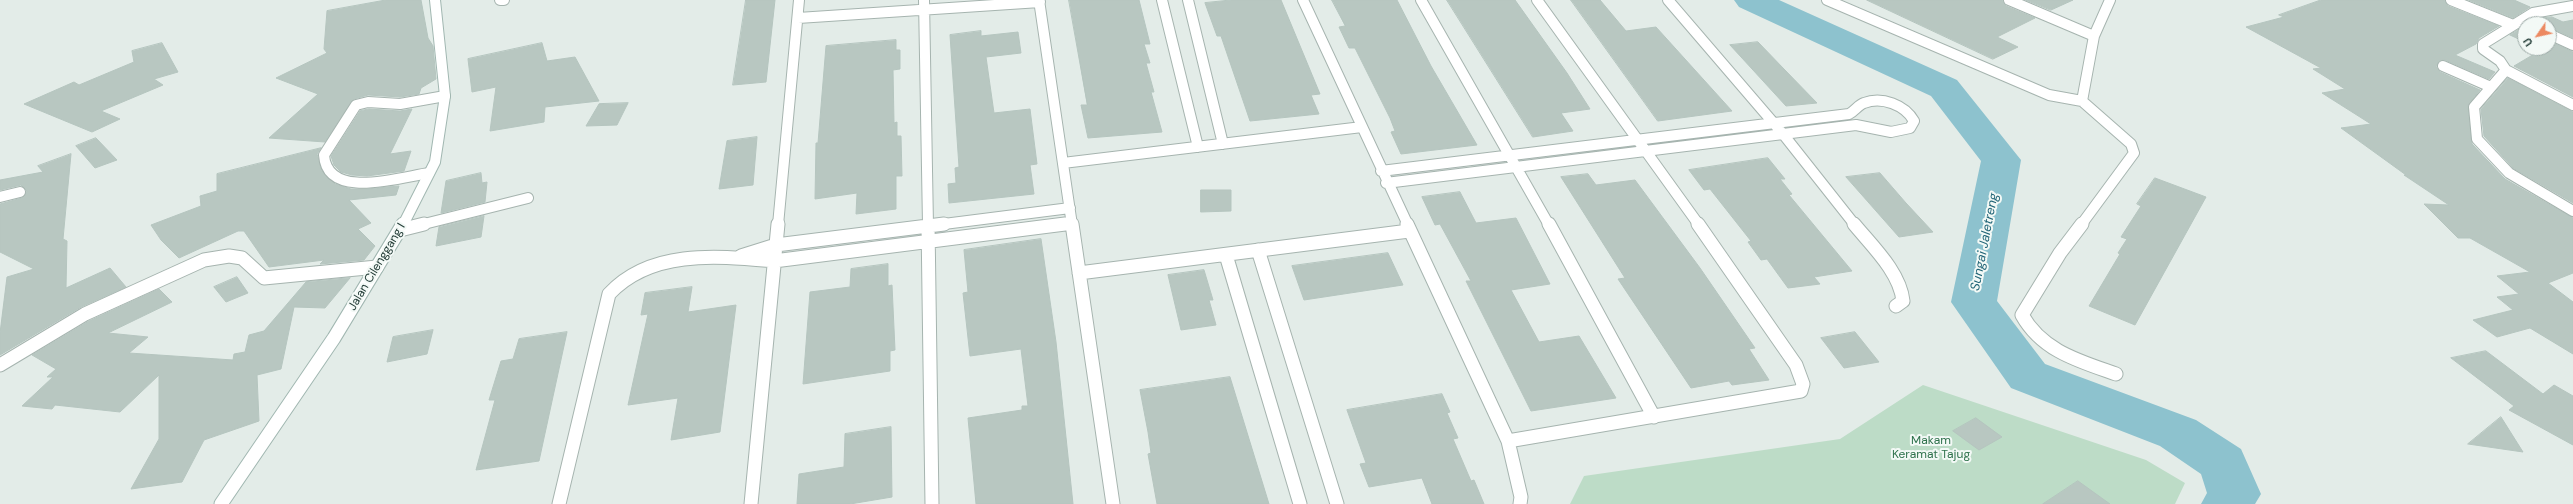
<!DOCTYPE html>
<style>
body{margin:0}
#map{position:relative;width:2573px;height:504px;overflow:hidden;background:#e3ece8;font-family:"DM Sans",sans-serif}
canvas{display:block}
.north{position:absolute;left:2517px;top:16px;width:40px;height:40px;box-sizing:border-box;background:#f3f9f6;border:1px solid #a0adaa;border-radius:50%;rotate:236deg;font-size:11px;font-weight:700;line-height:16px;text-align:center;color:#233c37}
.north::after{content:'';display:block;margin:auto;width:14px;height:18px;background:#ec8961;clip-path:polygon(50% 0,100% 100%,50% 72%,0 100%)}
</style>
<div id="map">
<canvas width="2573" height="504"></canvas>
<div class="north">U</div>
</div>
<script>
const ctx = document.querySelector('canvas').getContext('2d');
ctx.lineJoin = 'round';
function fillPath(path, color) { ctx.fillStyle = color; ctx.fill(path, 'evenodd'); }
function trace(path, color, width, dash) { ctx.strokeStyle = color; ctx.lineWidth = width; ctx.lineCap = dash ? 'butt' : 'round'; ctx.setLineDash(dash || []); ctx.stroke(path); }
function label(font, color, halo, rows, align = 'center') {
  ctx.font = font + ' "DM Sans",sans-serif'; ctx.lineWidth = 4; ctx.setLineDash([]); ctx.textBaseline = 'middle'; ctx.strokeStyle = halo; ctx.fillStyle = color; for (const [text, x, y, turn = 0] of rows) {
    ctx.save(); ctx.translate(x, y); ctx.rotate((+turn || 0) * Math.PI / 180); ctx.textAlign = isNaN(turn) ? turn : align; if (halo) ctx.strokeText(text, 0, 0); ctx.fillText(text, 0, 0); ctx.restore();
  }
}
const green = new Path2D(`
 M1923,385L2146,460L2185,483L2175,504H1570L1584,476L1840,439Z`);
const river = new Path2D(`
 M1734,0H1779L1957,80L2021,160L1997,301L2045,364L2196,420L2241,449L2261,494L2255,504H2201L2207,493L2201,474L2160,446L2011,388L1951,302L1981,161L1931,96L1739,7Z`);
const building = new Path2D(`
 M386,0H421L428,38L433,46L436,79L421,88L419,94L400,97L368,95L354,99L325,142L269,138L318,94L276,78L327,53L324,49L327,11Z
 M746,0H775L766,82L733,85Z
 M1069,0H1139L1150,44H1144L1150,63H1146L1154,92H1151L1162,132L1088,138L1081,105H1087Z
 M1231,0H1281L1320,94L1311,95L1319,114L1250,121L1221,36H1217L1205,3Z
 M1332,0H1397L1431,66L1477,145L1401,154L1391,132L1395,131L1390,118L1355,48H1349L1339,27L1345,26Z
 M1447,0H1515L1567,73L1590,109L1561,113L1573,131L1533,137Z
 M1571,0H1600L1626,31L1656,27L1732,111L1658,121Z
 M1867,0H2002L2006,6L2035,18L1997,37L2018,47L1993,59Z
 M2026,0H2073L2051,10Z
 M2321,0H2444L2448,6L2499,26L2479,38L2476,44L2455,55L2495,72L2489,79L2445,60L2439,61L2436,67L2440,72L2480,90L2468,105L2472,144L2505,179L2573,218V273L2548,283L2573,302V354L2530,328L2497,337L2473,320L2513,310L2497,297L2519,294L2497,276L2530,272L2470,238H2458L2424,204L2449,205L2404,175H2406L2341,128L2371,124L2322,93L2345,89L2313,69L2321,68L2246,27L2284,17L2279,15Z
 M2469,0H2514L2530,7L2513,18Z
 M2552,17L2563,22L2573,20V38L2549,27V24H2528L2535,19Z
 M2525,26V42L2510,35Z
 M981,31V36L1018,32L1021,53L986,57L994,113L1030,109L1037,164L1030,165L1034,194L949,203L948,184L956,183L955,168L959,167L950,35Z
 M896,40V50H900V69L893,70L894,123L897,122V136H901L902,176H896V209L856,214L857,193L815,199L816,143H818L826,46Z
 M2549,41L2573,52V97L2514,66L2541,50L2537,48H2549Z
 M1758,42L1784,69L1817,103L1786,106L1730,45Z
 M162,43L178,72L154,79L163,85L101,111L120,119L92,132L24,104L74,82L79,85L134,62L132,51Z
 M542,43L547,61L575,57L599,101L545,107L544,122L490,131L496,87L472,92L468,59Z
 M2508,78L2573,112V203L2513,168L2484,136L2481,109Z
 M628,103L617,125L586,126L599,104Z
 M369,109L400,111L412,109L390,154L411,151L404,171L367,176L352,175L341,172L334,165L331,156L360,111Z
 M757,137L753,185L719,189L727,141Z
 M96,138L117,160L95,168L76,146Z
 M321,148L317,154L322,171L335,184L351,189H367L399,186L396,195L349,200L371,223L358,229L375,246L364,260L320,264L324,260L269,267L244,231H238L179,258L161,240L151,225L201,206L200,196L217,191V174Z
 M71,154L63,239L67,241L66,288L110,268L126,287L81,307L0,355V333L7,277L34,269L0,252V204L22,198L27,191L21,185L0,190V180L43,172L38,166Z
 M1768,158L1785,179H1780L1792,194L1789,195L1852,271L1814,277L1820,284L1788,288L1767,259L1761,260L1748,242L1751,241L1710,189L1704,190L1689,170Z
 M481,173L482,183L487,182L485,202L441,213L446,181Z
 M1880,173L1906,203L1933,232L1899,237L1846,177Z
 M1588,174L1596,185L1635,180L1700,268L1755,348L1749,349L1769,380L1732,385L1729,381L1691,388L1618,279L1625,278L1561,177Z
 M2155,178L2206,197L2135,325L2089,306L2120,254L2118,253L2127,239L2121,237L2141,206L2137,204Z
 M1201,190H1231V211L1201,212Z
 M1460,192L1476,223L1516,218L1550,284L1511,290L1539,342L1579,336L1616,398L1531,411L1466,281H1471L1440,224L1435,225L1422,197Z
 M484,216L481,237L436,246L439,227Z
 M1041,239L1056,342L1073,504H976L968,418L1022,410V406H1028L1021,349L970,356L963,293L968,292L964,250Z
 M1388,253L1403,285L1304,300L1292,266Z
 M888,264V286L892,285L895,350L890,351V371L803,384L810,292L850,287L851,269Z
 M1204,270L1213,300H1209L1216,325L1181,330L1168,275Z
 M237,277L248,293L226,302L214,287Z
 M350,278L325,308L294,307L281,369L257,375L259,421L204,440L182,482L131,489L159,439V375L120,412L55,405L52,409L22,406L53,377H47L56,369L32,355L89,321L159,289L172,302L108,333L148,337L129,353L233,360L234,354L245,352L249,335L264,331L306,282Z
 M692,287L688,312L736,305L720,432L671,440L678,398L628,405L648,314L641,315L645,293Z
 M433,330L427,354L387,362L393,337Z
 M567,332L539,461L476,470L495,400H489L501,361L513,359L519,339Z
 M1855,332L1879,362L1844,368L1821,338Z
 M2486,351L2543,394L2554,385L2573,396V445L2509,410L2514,406L2451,358Z
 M1230,377L1269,504H1157L1148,454L1151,453L1148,432L1140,390Z
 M1442,394L1450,412L1447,413L1458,438L1453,439L1471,481L1474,480L1484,504H1432L1422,478L1369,487L1360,464L1366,463L1347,410Z
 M2501,417L2523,452L2468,444Z
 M1976,418L2002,437L1979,450L1953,431Z
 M891,427L892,497L850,504H797L799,474L844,467L845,434Z
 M2078,481L2110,504H2043Z`);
const streetFar1 = new Path2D(`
 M500,0H504
 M924,0L928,225
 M1039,0L1072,225
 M1162,0L1198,147
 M1188,0L1223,144
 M1303,0L1408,225
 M1421,0L1549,225
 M1537,0L1699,225
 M1668,0L1783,134L1855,225
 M1827,0L2049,95L2082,101L2131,144L2134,153L2081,225
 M2009,0L2094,36
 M2451,0L2513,25
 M2573,6L2533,13L2483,44V49L2500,61L2506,70L2474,107L2477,139L2509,173L2573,211
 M798,18L1040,2
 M2549,34L2573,45
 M2443,66L2491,87
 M2506,70L2573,105
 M2082,101L2094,36L2110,0
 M1063,163L1362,127
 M1381,171L1849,114C1855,111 1858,105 1864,103C1882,96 1905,105 1914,121L1910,128L1891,132L1856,125L1386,183
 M429,173C401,177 327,201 324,155L356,105L368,102L400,104L445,96
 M0,197L20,192
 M420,225L528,198
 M778,225L799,0
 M936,225L1070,208
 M1057,225L1072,223`);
const street = new Path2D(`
 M928,224L932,504
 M1072,224L1113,504
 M1407,224L1508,441L1521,497L1520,504
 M1549,224L1654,417
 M1854,224C1872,246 1900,272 1903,301L1896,306
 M2082,224L2060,253L2022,315C2042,351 2079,361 2116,374
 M400,230L424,224
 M1258,250L1337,504
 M1226,255L1300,504
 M741,256L776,245L944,224
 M1079,273L1409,231
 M0,365L85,314L204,260L229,256L242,258L264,278L377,267
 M1508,441L1801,391L1803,384L1796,365L1698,224
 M559,504L609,294C651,249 717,256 774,261L1065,224
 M751,504L778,224`);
const secondaryFar1 = new Path2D(`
 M403,225L435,162L445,96L435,0`);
const secondary = new Path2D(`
 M221,504L334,338L403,224`);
const streetNames = [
 ["Jalan Cilenggang I",377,267,-59]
];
const parkNames = [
 ["Makam",1931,441],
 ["Keramat Tajug",1931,455]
];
const waterNames = [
 ["Sungai Jaletreng",1985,242,-79]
];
fillPath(green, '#bddcc7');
fillPath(river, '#8dc2ce');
fillPath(building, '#b8c7c1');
trace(building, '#b5c5bf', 1);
trace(streetFar1, '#a6b4af', 12);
trace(street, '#a6b4af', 15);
trace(secondaryFar1, '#a1b7b1', 12);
trace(secondary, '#a1b7b1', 15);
trace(streetFar1, '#fff', 10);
trace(street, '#fff', 13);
trace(secondaryFar1, '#fff', 10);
trace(secondary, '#fff', 13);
label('12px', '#233c37', '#f3f9f6', streetNames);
label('12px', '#2f724c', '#f3f9f6', parkNames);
label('italic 13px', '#206476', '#f3f9f6', waterNames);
</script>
